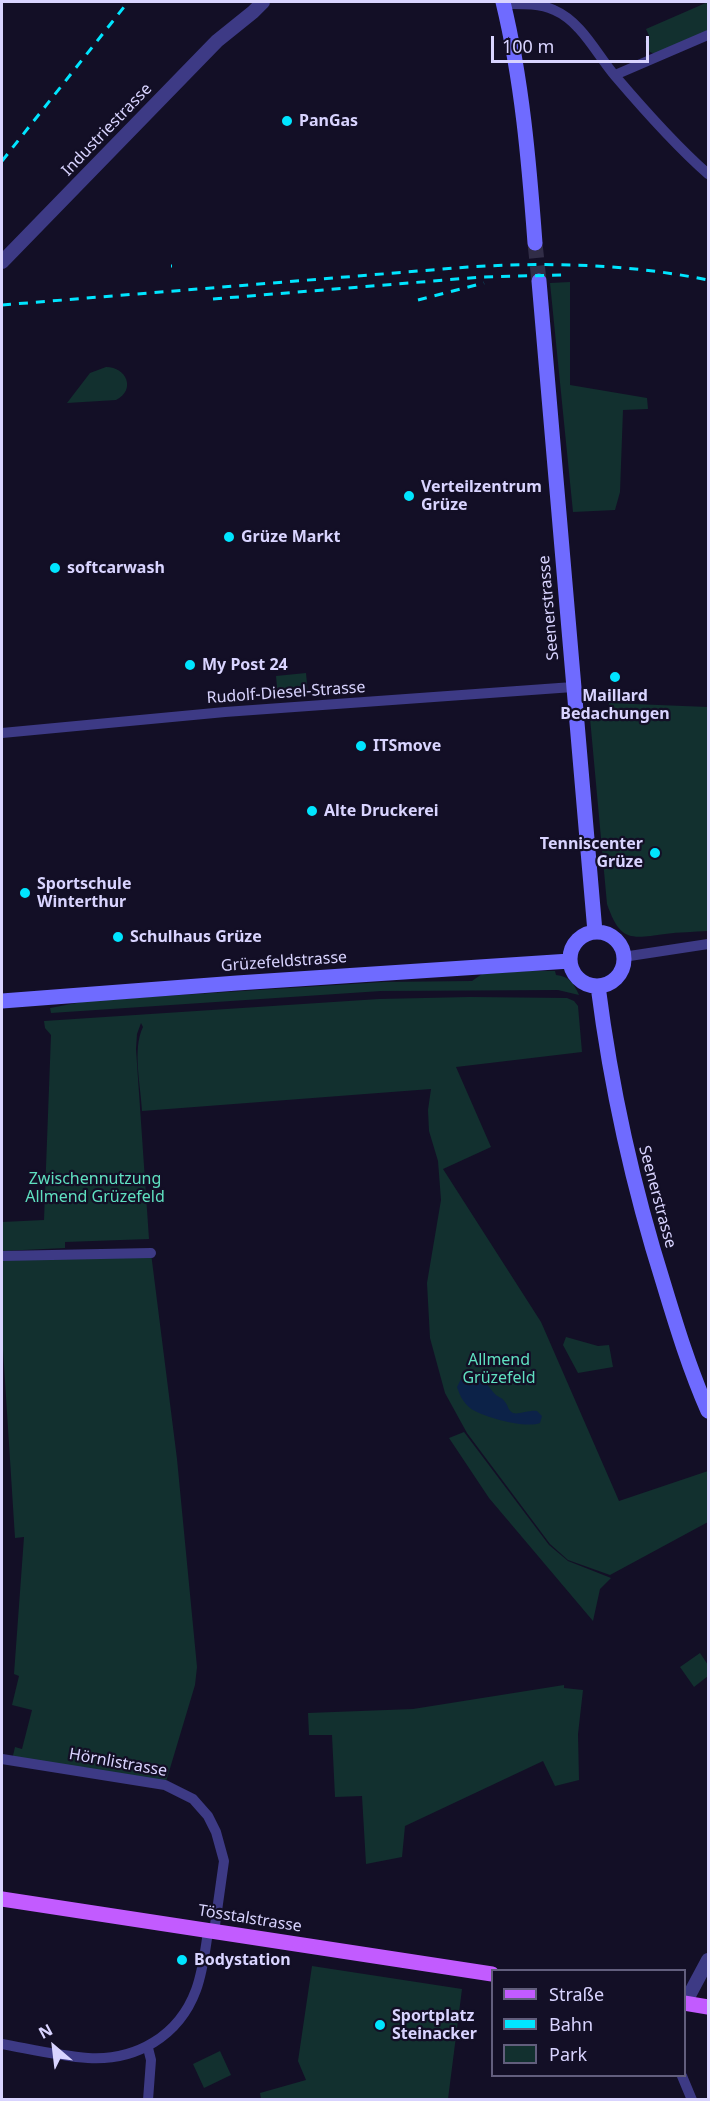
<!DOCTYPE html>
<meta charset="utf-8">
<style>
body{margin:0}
#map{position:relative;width:710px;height:2101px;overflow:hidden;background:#130f26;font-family:"Noto Sans",sans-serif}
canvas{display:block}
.frame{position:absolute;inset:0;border:3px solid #d9d4ff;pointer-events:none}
.legend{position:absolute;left:491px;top:1969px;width:195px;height:108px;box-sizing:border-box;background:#130f26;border:2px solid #625e7d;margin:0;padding:8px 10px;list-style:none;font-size:18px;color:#d9d4ff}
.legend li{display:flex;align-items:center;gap:12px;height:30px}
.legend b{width:30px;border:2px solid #625e7d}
.north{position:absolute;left:24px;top:2017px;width:60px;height:60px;-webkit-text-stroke:4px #130f26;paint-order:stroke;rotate:332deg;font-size:16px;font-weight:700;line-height:24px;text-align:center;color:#d9d4ff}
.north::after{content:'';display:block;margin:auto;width:21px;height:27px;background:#d9d4ff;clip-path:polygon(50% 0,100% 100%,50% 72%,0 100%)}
.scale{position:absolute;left:491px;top:36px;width:158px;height:27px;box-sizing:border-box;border:3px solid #d9d4ff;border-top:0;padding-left:8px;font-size:18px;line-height:21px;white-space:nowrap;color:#d9d4ff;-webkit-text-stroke:4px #130f26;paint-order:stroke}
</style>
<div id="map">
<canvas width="710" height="2101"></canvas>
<div class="frame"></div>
<ul class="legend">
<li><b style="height:8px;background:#c25bff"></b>Straße</li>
<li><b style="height:8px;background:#00e5ff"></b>Bahn</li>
<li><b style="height:16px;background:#12302f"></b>Park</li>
</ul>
<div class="north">N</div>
<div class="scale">100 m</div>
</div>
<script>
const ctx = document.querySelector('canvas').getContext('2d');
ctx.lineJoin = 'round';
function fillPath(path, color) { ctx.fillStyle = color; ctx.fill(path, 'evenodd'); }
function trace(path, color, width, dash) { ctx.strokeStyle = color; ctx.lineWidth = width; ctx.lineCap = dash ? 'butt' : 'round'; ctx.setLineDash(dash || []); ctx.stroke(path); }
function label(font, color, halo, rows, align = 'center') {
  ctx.font = font + ' "Noto Sans",sans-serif'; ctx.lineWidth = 4.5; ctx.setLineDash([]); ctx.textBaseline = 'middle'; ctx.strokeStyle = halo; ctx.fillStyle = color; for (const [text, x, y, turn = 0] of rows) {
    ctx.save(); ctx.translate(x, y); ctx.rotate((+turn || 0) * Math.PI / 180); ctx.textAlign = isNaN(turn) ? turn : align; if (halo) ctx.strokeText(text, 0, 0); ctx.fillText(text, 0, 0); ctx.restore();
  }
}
const green = new Path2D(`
 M708,2V35L660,56L650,52L645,41L650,38L646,29Z
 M570,282V385L647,398L648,409L623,410L620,492L615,510L573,512L550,283Z
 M106,367C127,367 136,390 116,400L67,403L90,373Z
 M306,673L308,695L278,698L276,676Z
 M609,703L708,707V931C694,932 679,932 665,934C629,939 620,941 607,904L590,718H608Z
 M529,971H555L556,975C569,976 574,984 579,995L558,990L381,991L51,1013L50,1008L87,1001L383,982L472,981L482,974Z
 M470,997L567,998L574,1001L578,1006L582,1052L456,1067L491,1147L443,1169L541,1322L619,1501L708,1471V1522L610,1575L568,1560L550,1544L467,1433L445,1393L430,1338L427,1283L441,1200L438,1161L429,1131L428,1110L431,1089L142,1111C141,1087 132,1049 143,1027L141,1023L137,1034L136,1049L149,1239L65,1242V1248L2,1251V1222L44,1220L51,1035L45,1028L44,1021L379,999Z
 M151,1253L177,1459L197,1667L195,1685L165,1785L12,1760L15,1747L22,1749L32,1710L12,1705L19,1676L14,1674L24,1537L15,1538L2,1334V1256Z
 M566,1337L598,1346L609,1345L613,1367L578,1373L563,1345Z
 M464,1432L549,1545L568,1561L611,1578L600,1589L593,1621L489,1498L449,1438Z
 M700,1653L708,1665V1676L694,1687L680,1667Z
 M564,1685V1688L583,1690L578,1734L579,1780L555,1786L543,1761L405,1826L402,1857L366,1864L362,1796L335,1797L332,1735H309L308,1713L413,1709Z
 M312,1966L462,1989L448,2099H261L260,2093L306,2080L298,2061Z
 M220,2051L231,2075L204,2088L193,2064Z`);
const water = new Path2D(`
 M467,1375C482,1375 485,1382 494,1393C497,1397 502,1397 505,1402C508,1405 508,1411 513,1413C518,1415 529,1410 537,1411L542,1416L540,1423C526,1429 482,1417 470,1408C463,1402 460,1396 457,1387L461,1379Z`);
const secondaryTunnel = new Path2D(`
 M535,243L539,281`);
const minor = new Path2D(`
 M504,4C519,4 539,3 554,10C582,22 597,55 616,77C645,111 675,145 708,174
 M615,75L708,35
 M2,733L225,712L573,687
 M623,957L708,944
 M2,1256L151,1253
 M2,1759L165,1785L193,1799L208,1816L216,1832L224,1861L214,1932
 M2,2044C30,2049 59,2056 88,2058C136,2061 179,2036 196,1990C203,1971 205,1951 208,1932
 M148,2048L151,2060L148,2100
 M682,2076L692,2100`);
const tertiary = new Path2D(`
 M2,262L217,41L253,12L263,2
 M685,2003L708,1960`);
const secondary = new Path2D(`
 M503,2C522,80 529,162 535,243
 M539,281L595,932
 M570 959a27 27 0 1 1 54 0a27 27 0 1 1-54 0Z
 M598,986C611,1088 633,1187 664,1285C677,1328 690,1370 708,1411
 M2,1001L237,983L570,961`);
const primary = new Path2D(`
 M2,1899L492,1974
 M684,2003L708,2007`);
const rail = new Path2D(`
 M2,161L128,2
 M171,266H172
 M213,299L482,277L562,275
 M418,300L484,283
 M2,305L468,267C549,262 629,264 708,280`);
const markers = [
 [287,121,6,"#00e5ff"],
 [409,496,6,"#00e5ff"],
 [229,537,6,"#00e5ff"],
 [55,568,6,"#00e5ff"],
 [190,665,6,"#00e5ff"],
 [615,677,6,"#00e5ff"],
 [361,746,6,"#00e5ff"],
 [312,811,6,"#00e5ff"],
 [655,853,6,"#00e5ff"],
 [25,893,6,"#00e5ff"],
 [118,937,6,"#00e5ff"],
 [182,1960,6,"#00e5ff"],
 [380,2025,6,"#00e5ff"]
];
const poiNames = [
 ["PanGas",299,121],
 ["Verteilzentrum",421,487],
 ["Grüze",421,505],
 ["Grüze Markt",241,537],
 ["softcarwash",67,568],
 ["My Post 24",202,665],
 ["Maillard",615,696,"center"],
 ["Bedachungen",615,714,"center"],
 ["ITSmove",373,746],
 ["Alte Druckerei",324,811],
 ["Tenniscenter",643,844,"right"],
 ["Grüze",643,862,"right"],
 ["Sportschule",37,884],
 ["Winterthur",37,902],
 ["Schulhaus Grüze",130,937],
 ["Bodystation",194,1960],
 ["Sportplatz",392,2016],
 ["Steinacker",392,2034]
];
const streetNames = [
 ["Industriestrasse",107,130,-46],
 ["Seenerstrasse",549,608,-95],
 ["Rudolf-Diesel-Strasse",286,693,-4],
 ["Grüzefeldstrasse",284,962,-4],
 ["Seenerstrasse",657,1197,75],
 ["Hörnlistrasse",118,1763,10],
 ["Tösstalstrasse",250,1919,9]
];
const parkNames = [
 ["Zwischennutzung",95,1179],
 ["Allmend Grüzefeld",95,1197],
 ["Allmend",499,1360],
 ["Grüzefeld",499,1378]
];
fillPath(green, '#12302f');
fillPath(water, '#0c2248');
trace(secondaryTunnel, '#312d47', 15, [15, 8]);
trace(minor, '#3d3a85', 10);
trace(tertiary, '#3d3a85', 14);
trace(secondary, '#6f6bff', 15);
trace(primary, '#c25bff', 15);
trace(rail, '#00e5ff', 3, [9, 8]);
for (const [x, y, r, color] of markers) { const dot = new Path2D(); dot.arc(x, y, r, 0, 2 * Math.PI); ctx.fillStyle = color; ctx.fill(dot); trace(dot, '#130f26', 2); }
label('bold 16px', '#d9d4ff', '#130f26', poiNames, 'left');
label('16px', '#d9d4ff', '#130f26', streetNames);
label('16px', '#5fe0c0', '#130f26', parkNames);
</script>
